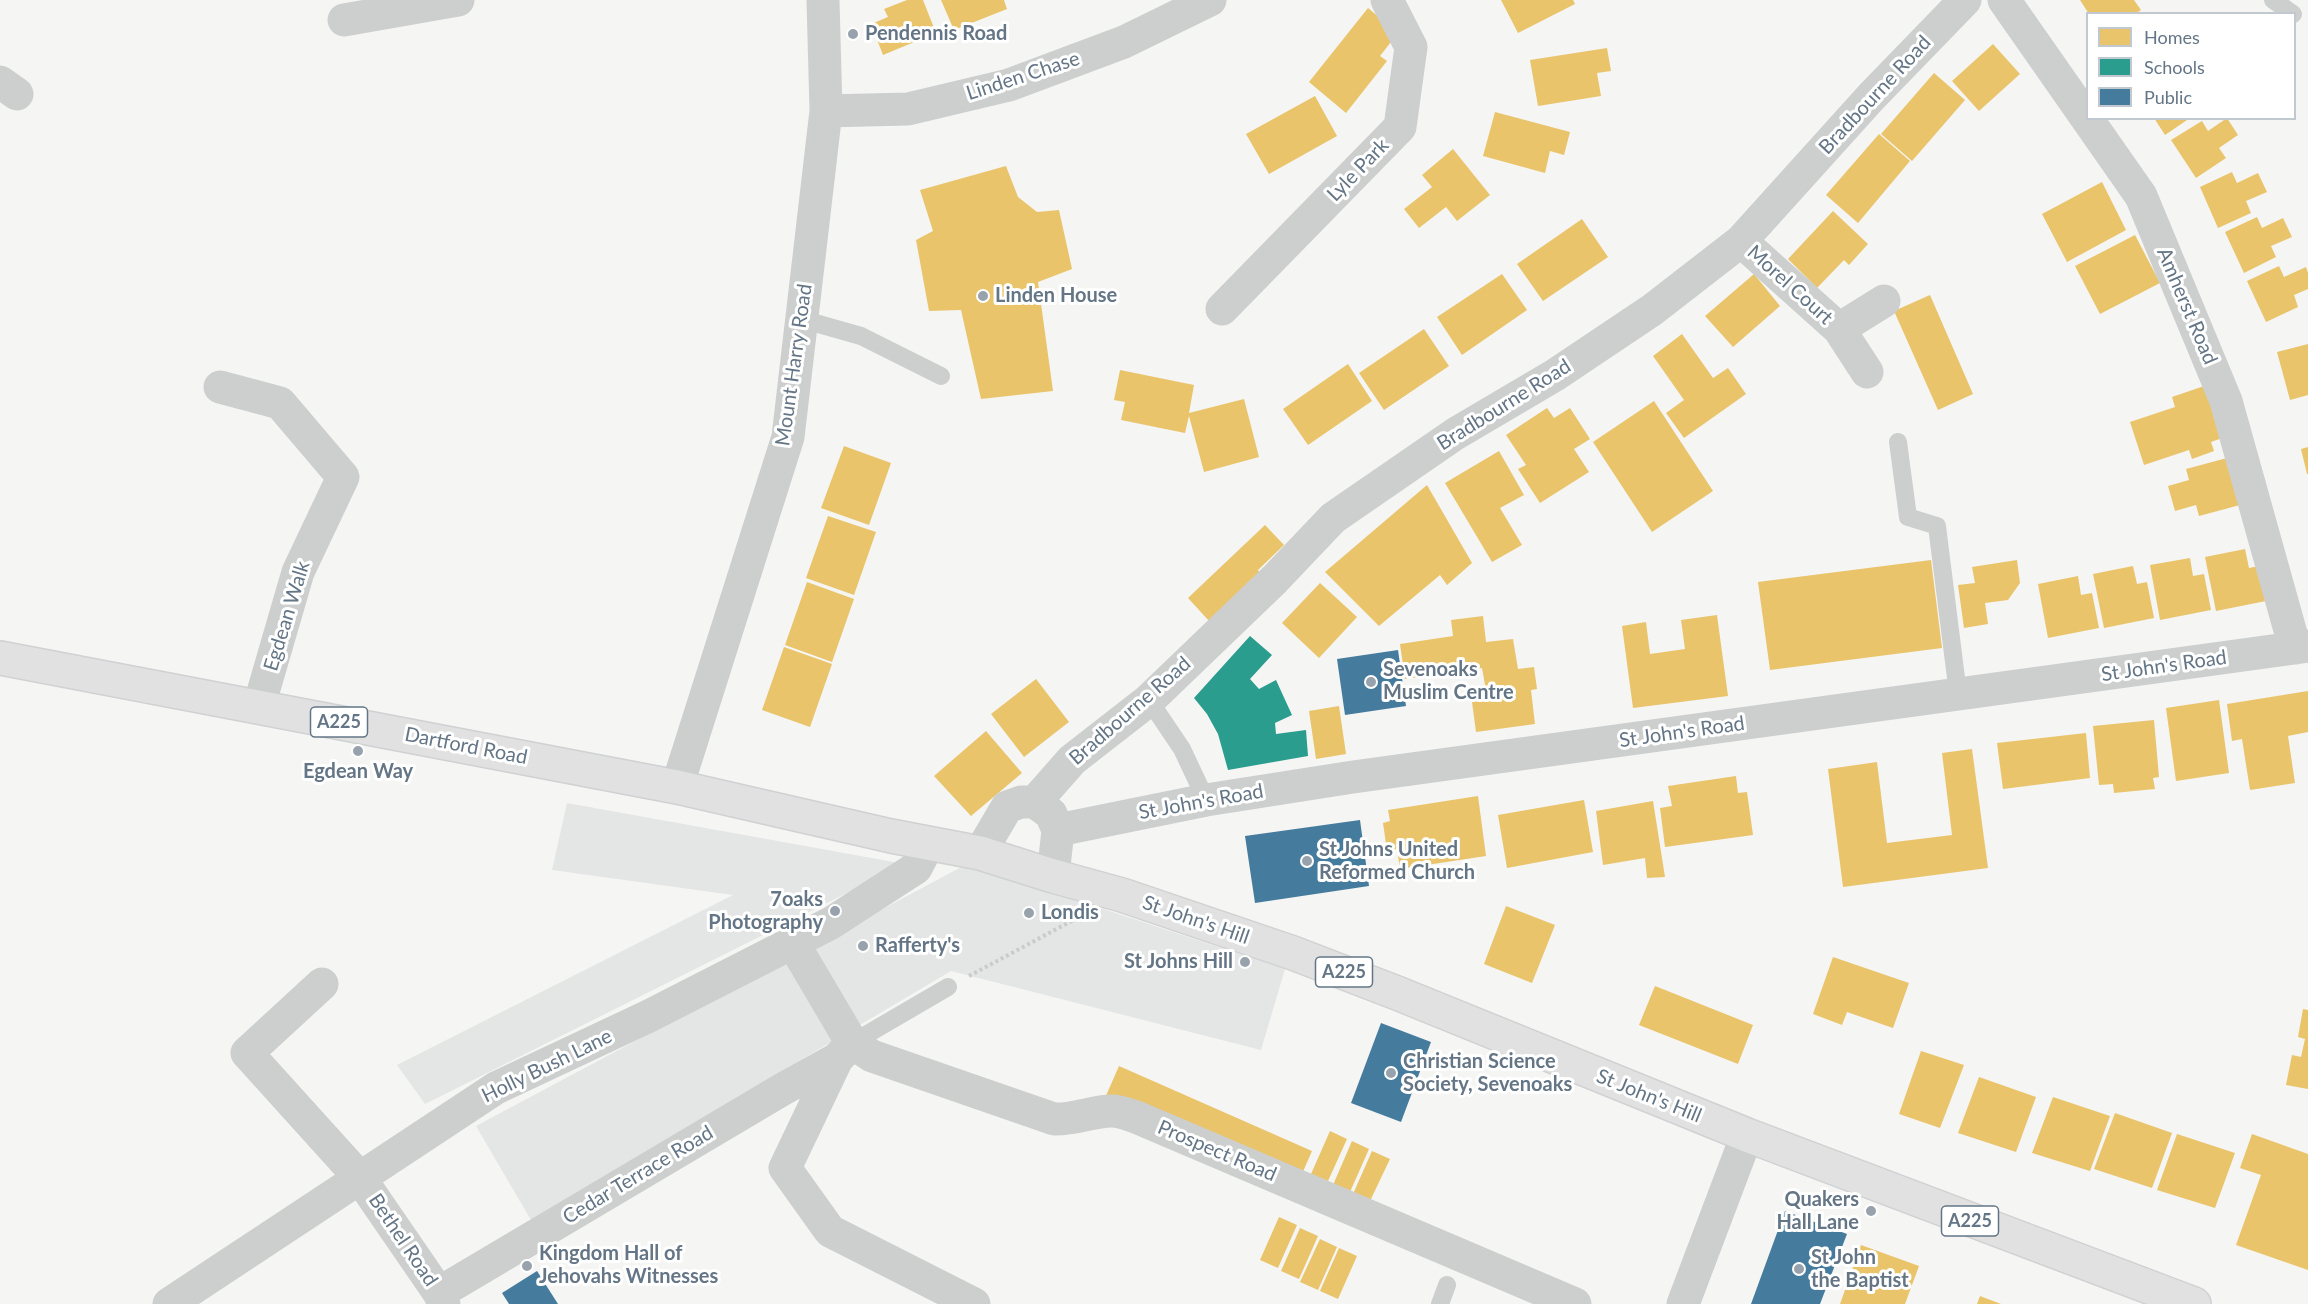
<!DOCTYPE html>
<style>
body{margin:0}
#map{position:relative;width:2308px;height:1304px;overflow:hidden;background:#f5f5f4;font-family:Lato,sans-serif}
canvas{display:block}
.legend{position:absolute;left:2086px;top:12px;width:210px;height:108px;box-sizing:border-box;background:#fff;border:2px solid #c1c8cf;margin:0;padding:8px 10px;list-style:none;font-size:18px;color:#647586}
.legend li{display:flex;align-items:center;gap:12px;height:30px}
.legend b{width:30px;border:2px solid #c1c8cf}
</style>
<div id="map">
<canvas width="2308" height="1304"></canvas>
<ul class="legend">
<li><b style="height:16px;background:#e9c46a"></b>Homes</li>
<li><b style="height:16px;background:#2a9d8f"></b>Schools</li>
<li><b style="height:16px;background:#457b9d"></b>Public</li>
</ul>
</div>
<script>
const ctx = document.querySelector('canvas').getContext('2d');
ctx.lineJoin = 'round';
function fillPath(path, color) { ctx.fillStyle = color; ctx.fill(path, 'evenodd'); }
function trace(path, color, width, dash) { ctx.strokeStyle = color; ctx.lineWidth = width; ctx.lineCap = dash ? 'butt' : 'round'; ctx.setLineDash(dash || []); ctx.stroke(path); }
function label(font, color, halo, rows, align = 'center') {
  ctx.font = font + ' Lato,sans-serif'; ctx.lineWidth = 6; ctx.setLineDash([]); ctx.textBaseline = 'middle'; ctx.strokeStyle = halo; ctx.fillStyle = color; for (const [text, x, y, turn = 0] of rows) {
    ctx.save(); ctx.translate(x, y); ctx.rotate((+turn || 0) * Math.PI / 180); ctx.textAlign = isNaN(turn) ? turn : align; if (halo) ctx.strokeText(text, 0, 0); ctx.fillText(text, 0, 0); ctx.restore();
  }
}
const built = new Path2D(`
 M567,803L905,864L425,1104L397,1065L733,895L552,870Z
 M967,864L1285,969L1261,1050L951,971L531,1220L476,1126Z`);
const homes = new Path2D(`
 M907,0H923L936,33L883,55L871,24L888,17L884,9Z
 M941,0H1004L1007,9L954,30Z
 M1501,0H1573L1575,4L1518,33Z
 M2080,0H2134L2141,10L2135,14H2089Z
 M1368,8L1398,33L1380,56L1387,61L1346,113L1309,82Z
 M1993,44L2020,74L1979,111L1952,81Z
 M1607,48L1611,71L1597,73L1601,96L1538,106L1530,60Z
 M1934,73L1965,100L1912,161L1881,134Z
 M1315,96L1337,136L1269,174L1246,134Z
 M1495,112L1570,132L1564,155L1550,151L1545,173L1483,156Z
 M2154,118H2190L2165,135Z
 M2227,118L2238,135L2219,148L2226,158L2196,178L2171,140L2202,121L2208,131Z
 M1879,134L1910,161L1858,223L1826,195Z
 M1453,149L1490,195L1457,221L1446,207L1419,228L1404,209L1432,187L1422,175Z
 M1006,166L1018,197L1037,212L1059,210L1072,269L1038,282L1053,391L981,399L961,310L929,311L916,240L933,231L920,190Z
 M2232,172L2237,183L2258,173L2267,192L2246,201L2251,213L2218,228L2200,187Z
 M2102,182L2126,230L2067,262L2042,214Z
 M1833,211L1868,244L1849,265L1844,260L1817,288L1788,259Z
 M2257,217L2262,228L2283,218L2292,237L2271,246L2276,257L2244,273L2225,232Z
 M1582,219L1608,257L1543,301L1517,264Z
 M2135,235L2160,283L2100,314L2075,266Z
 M2279,266L2284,277L2306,267L2308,273V289L2294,295L2298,307L2266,322L2247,281Z
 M1502,274L1527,310L1462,355L1437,317Z
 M1754,274L1780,306L1733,347L1705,316Z
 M1930,295L1973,394L1938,410L1894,311Z
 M1424,329L1449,366L1384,410L1359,373Z
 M1682,334L1713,378L1728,368L1746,394L1684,438L1666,413L1684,400L1653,356Z
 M2308,344V395L2290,400L2277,352Z
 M1348,364L1372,401L1308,445L1283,409Z
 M1120,370L1194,385L1189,413L1244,399L1259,457L1204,472L1189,416L1185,433L1121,420L1125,402L1114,400Z
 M2207,385L2225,437L2211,442L2214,451L2192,459L2189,450L2144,465L2130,422L2175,407L2172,397Z
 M1654,401L1713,491L1652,532L1593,442Z
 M1547,408L1554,418L1570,408L1590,439L1574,449L1589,472L1540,503L1518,469L1526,465L1506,435Z
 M844,446L891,463L869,525L821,508Z
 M2308,447V474H2307L2301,449Z
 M1499,451L1524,495L1500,508L1522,545L1492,562L1445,483Z
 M2227,458L2240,505L2199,516L2196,505L2175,511L2168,486L2189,480L2186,469Z
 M1427,485L1472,563L1447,585L1440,575L1379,626L1325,572Z
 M828,516L876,532L854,595L806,578Z
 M1265,525L1284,545L1258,570L1260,574L1210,622L1188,598Z
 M2245,549L2249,568L2259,566L2266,601L2216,611L2205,557Z
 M2190,558L2193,576L2204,574L2211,610L2160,620L2150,565Z
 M1931,560L1942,648L1770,670L1758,582Z
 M2017,560L2020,583L2008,600L1985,603L1988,624L1964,628L1958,585L1975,583L1972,567Z
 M2133,566L2137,584L2147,582L2154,618L2104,628L2093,574Z
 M2078,576L2081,595L2092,593L2099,628L2048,638L2038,584Z
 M807,582L854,599L832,662L785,645Z
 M1320,583L1357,617L1319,658L1282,623Z
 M1717,615L1728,696L1633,708L1622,626L1646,622L1650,654L1685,649L1681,620Z
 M1483,616L1486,642L1513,639L1518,669L1534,667L1537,689L1531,690L1535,724L1476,732L1470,687L1485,685L1482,668L1405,679L1400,644L1453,636L1451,620Z
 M784,647L832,664L810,727L762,710Z
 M1036,679L1069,722L1024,757L991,714Z
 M2308,691V732L2288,736L2295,783L2250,790L2242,739L2232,741L2227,704Z
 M2219,700L2229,773L2176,781L2166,708Z
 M1339,706L1346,754L1316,759L1309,711Z
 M2154,720L2159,777L2153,778L2155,789L2114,793L2113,784L2099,785L2093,726Z
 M986,731L1022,773L971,816L934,776Z
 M2086,733L2090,778L2003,789L1997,743Z
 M1972,749L1988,868L1843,887L1828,769L1877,762L1887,843L1952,835L1942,753Z
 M1736,776L1738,793L1747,792L1753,835L1665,847L1660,808L1672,806L1668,786Z
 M1478,796L1486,856L1400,869L1397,849L1387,851L1383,823L1390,821L1388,810Z
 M1584,800L1593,852L1507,868L1498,815Z
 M1653,801L1665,877L1647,878L1645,858L1603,865L1596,811Z
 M1506,906L1555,925L1532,983L1484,964Z
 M1833,957L1909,983L1893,1028L1847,1012L1842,1025L1813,1014Z
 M1655,986L1753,1025L1738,1064L1639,1025Z
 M2303,1009L2308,1010V1089L2286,1085L2292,1055L2301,1057L2305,1039L2298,1037Z
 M1921,1051L1964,1065L1940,1128L1899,1114Z
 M1119,1066L1312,1151L1298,1183L1105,1098Z
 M1979,1077L2036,1097L2016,1152L1958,1133Z
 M2053,1097L2110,1116L2090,1171L2032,1153Z
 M2115,1113L2172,1133L2152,1188L2094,1169Z
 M1330,1131L1347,1139L1328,1181L1311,1174Z
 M2177,1134L2235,1153L2215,1208L2157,1190Z
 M2252,1134L2308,1154V1270L2236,1245L2261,1175L2240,1168Z
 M1352,1141L1369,1149L1350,1192L1333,1185Z
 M1372,1151L1390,1159L1370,1201L1353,1194Z
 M1279,1217L1297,1225L1278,1268L1260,1260Z
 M1300,1228L1318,1236L1299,1279L1281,1271Z
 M1320,1239L1337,1247L1318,1290L1300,1282Z
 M1861,1245L1919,1266L1905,1304H1840Z
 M1339,1248L1357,1256L1338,1299L1320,1291Z
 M1980,1296L2001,1304H1977Z`);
const schools = new Path2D(`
 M1250,636L1272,655L1250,679L1259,689L1276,680L1292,715L1275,723L1276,734L1306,730L1308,756L1228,770L1218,734L1207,714L1194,698Z`);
const public = new Path2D(`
 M1398,650L1406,706L1345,715L1337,659Z
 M1360,820L1369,886L1255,903L1245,836Z
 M1381,1023L1431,1042L1401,1122L1351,1103Z
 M1785,1211L1847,1234L1820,1304H1751Z
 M537,1271L558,1304H509L502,1293Z`);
const path = new Path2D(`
 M969,976L1079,917`);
const lane = new Path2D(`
 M2273,0L2293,14
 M801,319L861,336L941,376
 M1898,442L1908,517L1937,526L1958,694
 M1149,700L1182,749L1206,800
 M852,1043L948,987
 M1440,1304L1447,1285`);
const street = new Path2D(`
 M2004,0L2141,196L2226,401L2295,648
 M344,20L458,0
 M0,82L17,94
 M826,111L908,109L1009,85L1124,42L1210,0
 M1741,241L1839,329L1867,372
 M1222,309L1400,127L1411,47L1387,0
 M1839,329L1884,301
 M220,387L280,403L343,477L298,572L259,706
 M677,787L788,437L826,111L823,0
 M1035,802L1072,760L1149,700L1275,579L1333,518L1455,434L1555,375L1652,310L1741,241L1871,97L1965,0
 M1058,830L1206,800L1353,777L2308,646
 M980,853L1007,807L1021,802H1035L1051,814L1058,830L1053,876
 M793,943L852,1043L837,1059L785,1168L830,1231L974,1304
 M322,984L247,1053L360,1178L439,1293L444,1304
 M852,1043L872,1056L1054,1119C1075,1120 1092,1111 1112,1111C1120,1111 1129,1115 1136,1117L1575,1304
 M439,1293L783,1089L837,1059
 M169,1304L496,1088L649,1016L831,923L916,868L929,843
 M1683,1304L1747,1135`);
const primary = new Path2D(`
 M0,658L677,787L891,836L980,853L1053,876L1122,895L1293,953L1397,993L1747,1135L2194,1304`);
const markers = [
 [853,34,6,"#97a2ac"],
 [983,296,6,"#97a2ac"],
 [1371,682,6,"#97a2ac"],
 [358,751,6,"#97a2ac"],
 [1307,861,6,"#97a2ac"],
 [835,911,6,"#97a2ac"],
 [1029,913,6,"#97a2ac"],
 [863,946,6,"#97a2ac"],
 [1245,962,6,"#97a2ac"],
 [1391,1073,6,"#97a2ac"],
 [1871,1211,6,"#97a2ac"],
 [527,1266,6,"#97a2ac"],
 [1799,1269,6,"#97a2ac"]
];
const shields = [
 [339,722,57],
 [1344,972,57],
 [1970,1221,57]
];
const shieldNames = [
 ["A225",339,722],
 ["A225",1344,972],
 ["A225",1970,1221]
];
const poiNames = [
 ["Pendennis Road",865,34],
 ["Linden House",995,296],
 ["Sevenoaks",1383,670],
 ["Muslim Centre",1383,693],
 ["Egdean Way",358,772,"center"],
 ["St Johns United",1319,850],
 ["Reformed Church",1319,873],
 ["7oaks",823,900,"right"],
 ["Photography",823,923,"right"],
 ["Londis",1041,913],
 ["Rafferty's",875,946],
 ["St Johns Hill",1233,962,"right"],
 ["Christian Science",1403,1062],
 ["Society, Sevenoaks",1403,1085],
 ["Quakers",1859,1200,"right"],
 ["Hall Lane",1859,1223,"right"],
 ["Kingdom Hall of",539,1254],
 ["Jehovahs Witnesses",539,1277],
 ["St John",1811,1258],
 ["the Baptist",1811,1281]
];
const streetNames = [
 ["Linden Chase",1023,76,-18],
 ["Bradbourne Road",1875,95,-47],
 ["Lyle Park",1358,170,-46],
 ["Morel Court",1790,285,42],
 ["Amherst Road",2187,306,67],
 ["Mount Harry Road",794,365,-82],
 ["Bradbourne Road",1504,405,-32],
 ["Egdean Walk",287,616,-73],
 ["St John's Road",2164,666,-8],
 ["Bradbourne Road",1130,711,-41],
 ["St John's Road",1682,732,-8],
 ["Dartford Road",466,746,11],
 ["St John's Road",1201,802,-10],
 ["St John's Hill",1196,920,19],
 ["Holly Bush Lane",547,1066,-26],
 ["St John's Hill",1649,1096,22],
 ["Prospect Road",1217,1151,23],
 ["Cedar Terrace Road",638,1175,-31],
 ["Bethel Road",403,1240,56]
];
fillPath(built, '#e4e5e5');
fillPath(homes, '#e9c46a');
fillPath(schools, '#2a9d8f');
fillPath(public, '#457b9d');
trace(primary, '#d0d1d2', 36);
trace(path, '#cacbcc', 4, [3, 3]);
trace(lane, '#cdcfcf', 18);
trace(street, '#cdcfcf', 33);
trace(primary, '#e1e1e2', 33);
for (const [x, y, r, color] of markers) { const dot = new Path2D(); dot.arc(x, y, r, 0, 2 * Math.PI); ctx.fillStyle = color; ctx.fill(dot); trace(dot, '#fff', 2); }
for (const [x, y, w] of shields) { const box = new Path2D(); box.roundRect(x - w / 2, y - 15, w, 30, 4.5); ctx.fillStyle = '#fff'; ctx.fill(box); trace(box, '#647586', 1.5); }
label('bold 18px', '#647586', null, shieldNames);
label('bold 20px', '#647586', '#fff', poiNames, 'left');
label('20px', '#647586', '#fff', streetNames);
</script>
